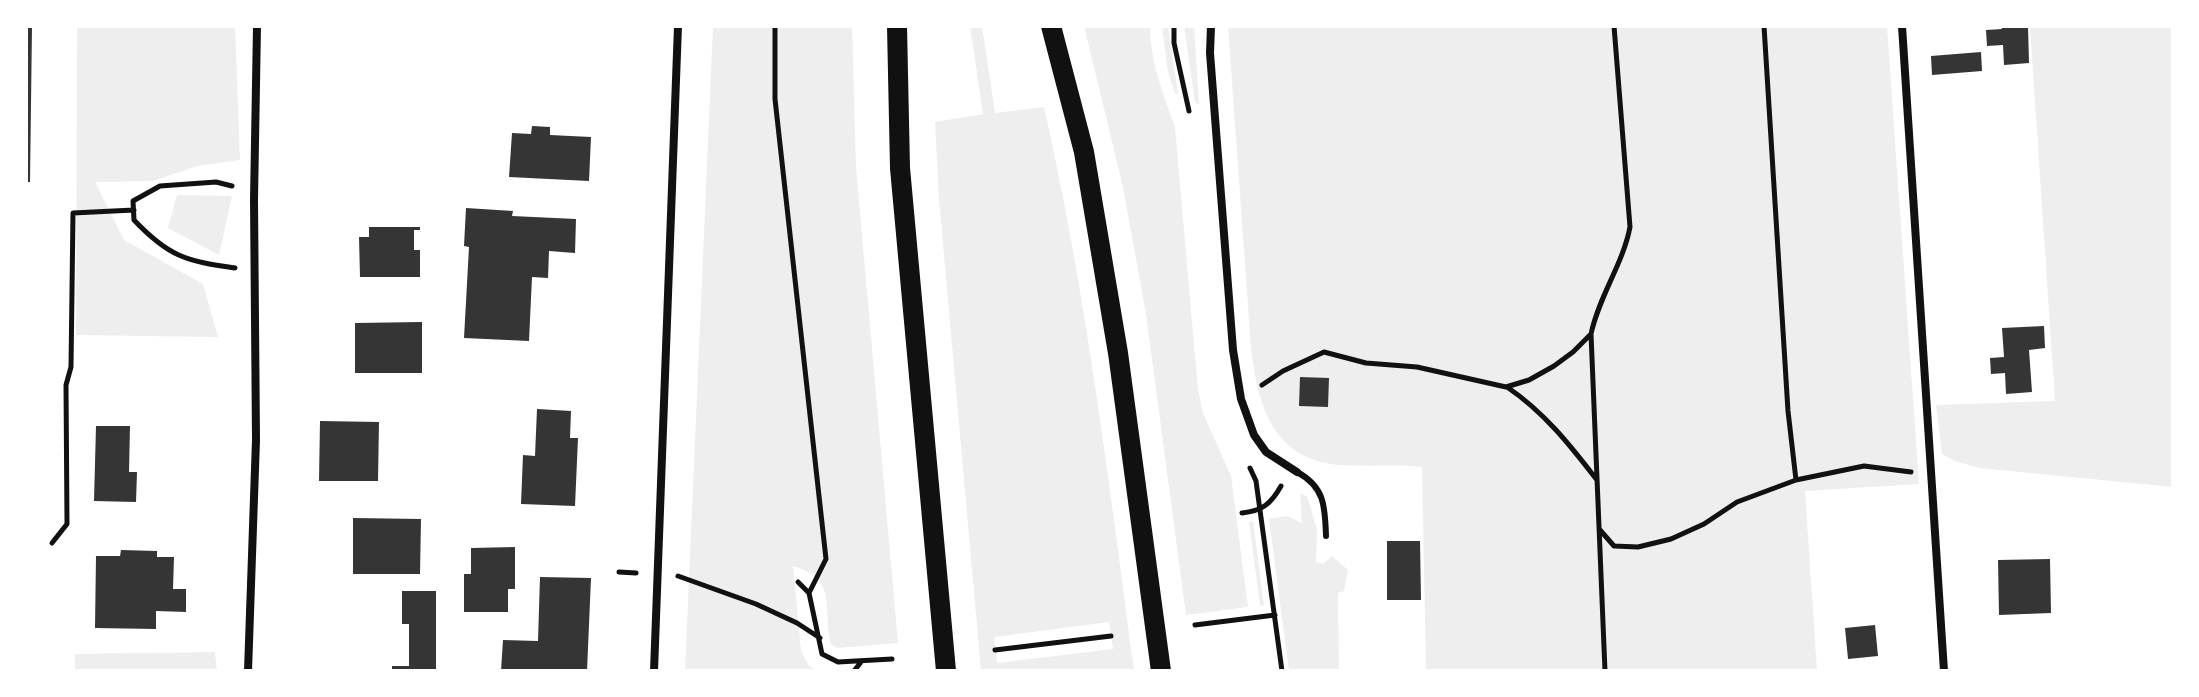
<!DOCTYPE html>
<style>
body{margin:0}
#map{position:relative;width:2199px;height:697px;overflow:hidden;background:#fff;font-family:Helvetica,sans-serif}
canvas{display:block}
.frame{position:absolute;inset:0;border:28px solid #fff;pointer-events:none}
</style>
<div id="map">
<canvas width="2199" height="697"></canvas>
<div class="frame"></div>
</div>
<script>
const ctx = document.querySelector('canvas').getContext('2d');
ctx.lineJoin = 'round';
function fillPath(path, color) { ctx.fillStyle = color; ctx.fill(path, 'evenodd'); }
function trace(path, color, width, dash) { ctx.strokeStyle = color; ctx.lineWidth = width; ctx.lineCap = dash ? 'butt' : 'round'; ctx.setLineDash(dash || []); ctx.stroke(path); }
const green = new Path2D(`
 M77,26H235L240,160L197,166L153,181L95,182L124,240L203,284L218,337L76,335Z
 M713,26H852L856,167L898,643L837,648L831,644C822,608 839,579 793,566L801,651L809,666L818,671H685Z
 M970,26H982L995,113L1044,107C1086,293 1109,482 1134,671H981L939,199L935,122L983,114ZM1109,622L1113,649L997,663L994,637Z
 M1084,26H1150C1150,60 1163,95 1175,127L1198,390L1203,413L1231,476L1248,607L1186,615L1146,314L1123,187Z
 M1162,26H1168L1178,94H1175L1168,72Z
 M1184,26H1194L1199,105L1195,102Z
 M1228,26H1887L1919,484L1805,491L1817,671H1364L1426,669L1422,467C1395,464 1368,467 1341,465C1272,460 1258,405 1251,348Z
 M2030,26H2173V487L1980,468L1955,461L1942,454L1936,405L2055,401Z
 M177,195L232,196L219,255L168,228Z
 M1300,494L1307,496L1317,529L1316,562L1323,564L1332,556L1348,570L1344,591L1338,593L1339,671H1289L1269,519L1287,516L1302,523Z
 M1253,521L1264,606L1260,605L1249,522Z
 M215,652L217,671H75V654Z`);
const building = new Path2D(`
 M26,26H32L30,182H26Z
 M2001,26H2028L2029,63L2004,65L2003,45L1987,46L1986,30L2002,29Z
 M1981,52L1982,71L1932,75L1931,56Z
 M532,126L550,127V135L591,137L589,181L509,177L512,133L531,134Z
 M466,208L513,211L512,216L576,219L575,253L549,251L548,278L532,277L529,341L464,338L469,247L464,246Z
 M369,227H420V230H414V250H420V277H360L359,237H369Z
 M422,322V373H355V323Z
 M2044,326L2045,348L2029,350L2032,392L2006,394L2005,373L1991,374L1990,358L2004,357L2002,328Z
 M1300,377L1329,378L1328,407L1299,406Z
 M537,409L571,411L570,438H578L575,506L521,504L523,455L535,456Z
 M320,421L379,422L378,481H319Z
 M96,426H130L129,472H137L136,502L94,501Z
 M353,518L421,519L420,574H353Z
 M1387,541H1420L1421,600H1387Z
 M515,547V589H508V612H464V574H471V548Z
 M121,550L157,551V557H174L173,589H186V612L156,611V629L95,628L96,556H120Z
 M2050,559L2051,613L1999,615L1998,560Z
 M540,577L591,578L587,671H501L503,640L538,641Z
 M402,591H436V671H392V666H409V624H402Z
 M1875,625L1878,656L1848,659L1845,628Z`);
const path = new Path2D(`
 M775,26V99L826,559L809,593
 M1174,26V43L1189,111
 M1764,26L1788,411L1796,480
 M232,186L216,182L160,186L133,201L134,220C169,257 186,261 235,268
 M1262,385L1283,371L1324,352L1366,363L1417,367L1506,387L1529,380L1554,366L1573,352L1591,334
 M1507,387C1544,412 1570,445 1597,480
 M1250,468L1256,481L1282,671
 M1242,513C1262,511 1271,504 1281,486
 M1600,530L1614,546L1638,547L1671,539L1704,524L1737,502L1796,480L1864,466L1911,472
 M52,543L67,524L66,385L71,367L73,213L134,210
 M619,572L636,573
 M678,576L756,604L797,623L820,638
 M798,582L809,593L822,654L838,662L892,659
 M1195,625L1275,615
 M995,650L1111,636
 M854,671L861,662
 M1605,671L1591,334C1599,296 1623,264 1630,227L1614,26`);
const service = new Path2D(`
 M1297,472C1325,487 1325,507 1326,536`);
const minor = new Path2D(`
 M1211,26L1210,53L1233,350L1241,399L1254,435L1266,452L1297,472
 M1902,26L1944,671
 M248,671L256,440L254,200L257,26
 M654,671L678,26`);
const primary = new Path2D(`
 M897,26L900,168L946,671
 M1051,26L1084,152L1118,353L1161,671`);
fillPath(green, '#eee');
fillPath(building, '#353535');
trace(path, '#111', 5);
trace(service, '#111', 6);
trace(minor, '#111', 8);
trace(primary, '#111', 20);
</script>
